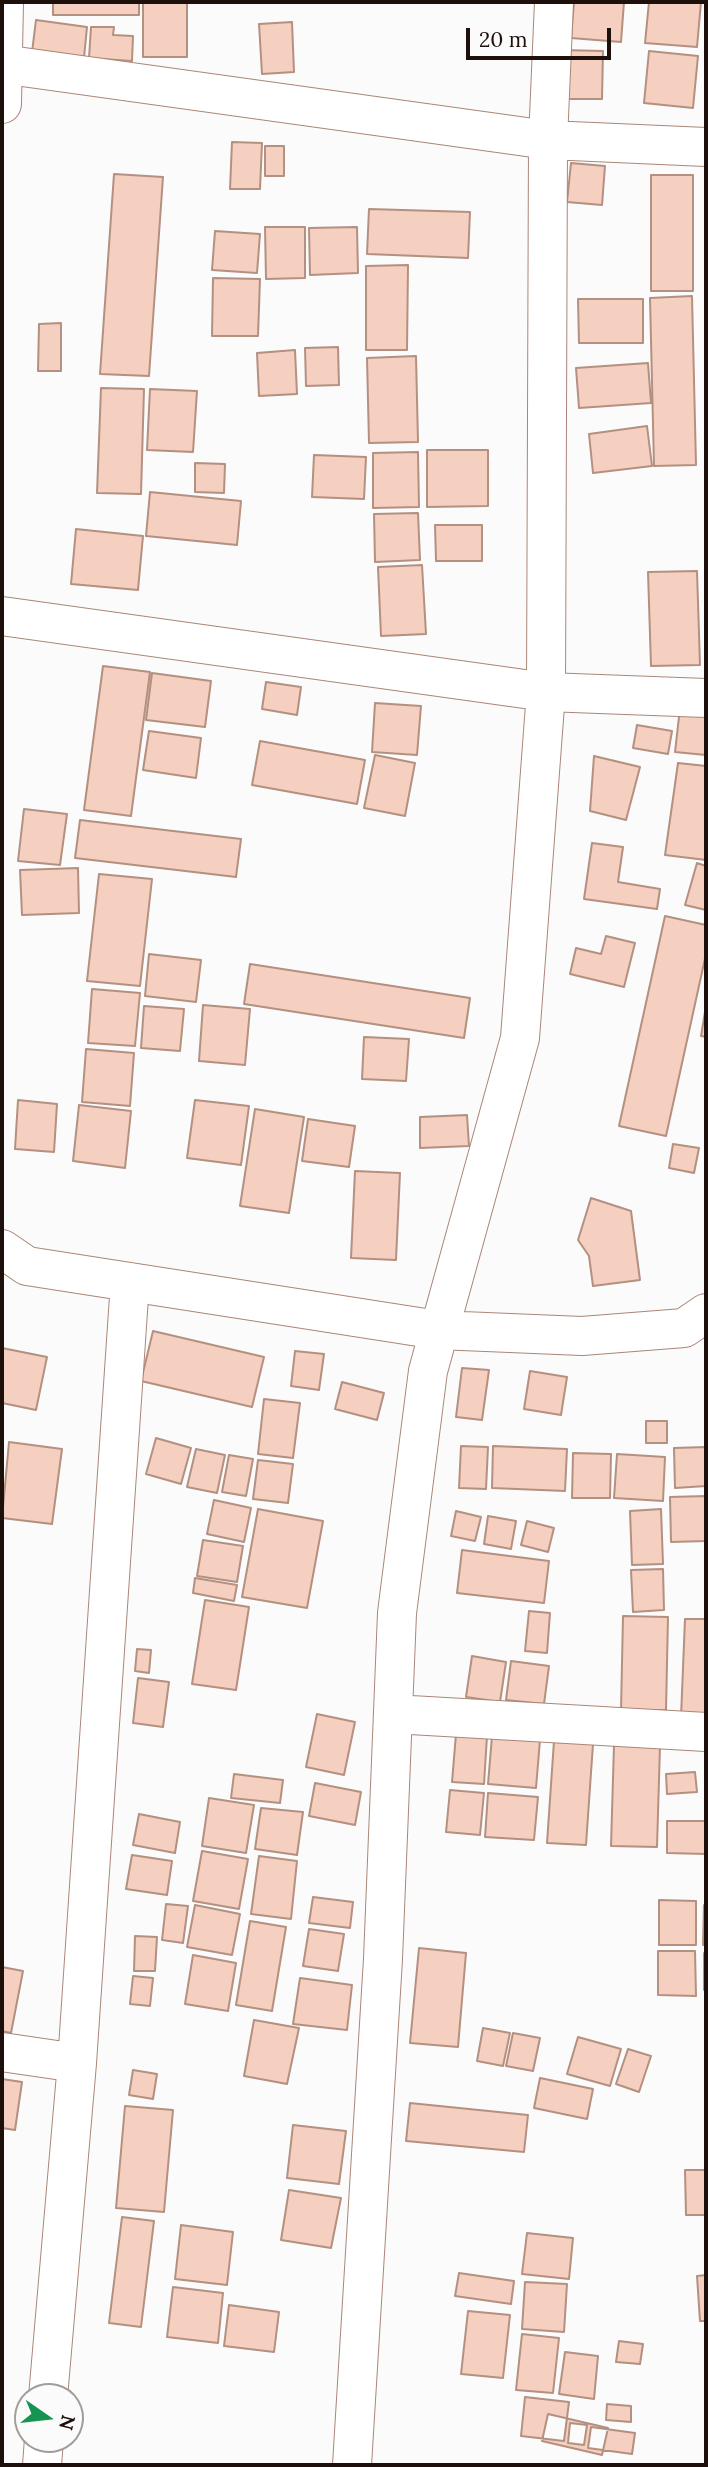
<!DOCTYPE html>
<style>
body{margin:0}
#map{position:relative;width:708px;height:2467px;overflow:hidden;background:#fbfbfb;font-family:Lora,serif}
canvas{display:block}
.frame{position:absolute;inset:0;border:4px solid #1d100b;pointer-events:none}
.north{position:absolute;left:14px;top:2383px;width:70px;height:70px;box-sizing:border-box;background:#fbfbfb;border:2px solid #a29d9b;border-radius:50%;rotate:104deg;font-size:19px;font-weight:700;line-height:28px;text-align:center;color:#1d100b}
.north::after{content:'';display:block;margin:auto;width:24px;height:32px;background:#159451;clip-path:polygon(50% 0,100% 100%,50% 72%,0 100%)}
.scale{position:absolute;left:466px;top:28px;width:145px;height:32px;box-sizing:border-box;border:4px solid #1d100b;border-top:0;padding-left:9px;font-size:21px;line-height:24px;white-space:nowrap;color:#1d100b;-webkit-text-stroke:5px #fbfbfb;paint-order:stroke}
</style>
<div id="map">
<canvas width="708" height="2467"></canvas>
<div class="frame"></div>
<div class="north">N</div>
<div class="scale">20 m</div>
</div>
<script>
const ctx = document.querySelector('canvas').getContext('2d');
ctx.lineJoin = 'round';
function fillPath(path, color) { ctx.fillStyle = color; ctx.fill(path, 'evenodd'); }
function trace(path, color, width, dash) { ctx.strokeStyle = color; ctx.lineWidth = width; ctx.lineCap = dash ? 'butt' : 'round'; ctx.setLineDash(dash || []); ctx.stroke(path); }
const building = new Path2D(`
 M53,2H139V15H53Z
 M143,2H187V57H143Z
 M574,2H624L621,42L571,38Z
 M649,2H701L697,47L645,43Z
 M36,20L87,27L84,58L32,52Z
 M292,22L294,72L262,74L259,24Z
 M91,27H114L113,35L133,36L132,61L89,58Z
 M562,50L603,51L602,99H562Z
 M649,51L698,56L693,108L644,103Z
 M232,142L262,143L260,189H230Z
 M265,146H284V176H265Z
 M571,163L605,166L602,205L567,202Z
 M114,174L163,177L149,376L100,374Z
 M651,175H693V291H651Z
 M369,209L470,212L468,258L367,254Z
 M265,227H305V278L266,279Z
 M357,227L358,273L310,275L309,228Z
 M215,231L260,234L257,273L212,270Z
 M408,265L407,350H366V266Z
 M213,278L260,279L258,336H212Z
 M692,296L696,465L654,466L650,298Z
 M578,299H643V343H579Z
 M61,323V371H38L39,324Z
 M338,347L339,385L306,386L305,348Z
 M295,350L297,394L259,396L257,353Z
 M416,356L418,442L369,443L367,358Z
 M648,363L651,403L579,408L576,368Z
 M101,388L144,389L141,494L97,493Z
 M150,389L197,391L193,452L147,450Z
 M647,426L652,466L593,473L589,434Z
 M427,450H488V506L427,507Z
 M418,452L419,507L373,508V453Z
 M314,455L366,457L364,499L312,497Z
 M195,463L225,464L224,493L195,492Z
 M150,492L241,501L237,545L146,536Z
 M418,513L420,560L375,562L374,514Z
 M435,525H482V561H436Z
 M76,529L143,536L138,590L71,584Z
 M422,565L426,634L381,636L378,567Z
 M697,571L700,665L651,666L648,572Z
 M103,666L150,672L131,816L84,810Z
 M152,673L211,681L205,727L146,720Z
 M266,682L301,687L297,715L262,709Z
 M375,703L421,706L417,755L372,752Z
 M680,708L706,711V755L675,752Z
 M637,725L672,731L668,754L633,748Z
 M149,731L201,738L196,778L143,770Z
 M260,741L365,760L357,804L252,785Z
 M375,755L415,763L405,816L364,808Z
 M594,756L640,767L626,820L590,811Z
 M678,763L706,766V860L665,855Z
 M24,809L67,814L60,865L18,861Z
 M80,820L241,839L236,877L75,858Z
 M592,843L623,847L618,882L660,889L657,909L584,899Z
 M697,863L706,866V910L685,905Z
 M78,868L79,913L22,915L20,870Z
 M99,874L152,879L140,986L87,981Z
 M665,916L706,925V954L666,1136L619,1126Z
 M606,936L635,943L624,987L570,974L576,948L601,954Z
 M149,954L201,960L196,1002L145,996Z
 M250,964L470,998L464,1038L244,1004Z
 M92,989L140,993L135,1046L88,1043Z
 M203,1005L250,1009L245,1065L199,1061Z
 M144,1006L184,1009L180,1051L141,1048Z
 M706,1006V1037L701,1036Z
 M364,1037L409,1039L406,1081L362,1079Z
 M86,1049L134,1053L130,1106L82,1102Z
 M18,1100L57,1104L54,1152L15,1149Z
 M195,1100L249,1106L241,1165L187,1158Z
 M79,1105L131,1111L125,1168L73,1161Z
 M255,1109L304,1117L289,1213L240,1206Z
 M467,1115L469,1146L420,1148V1117Z
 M308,1119L355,1126L349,1167L302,1161Z
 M673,1144L699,1148L694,1173L669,1168Z
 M355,1171L400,1173L396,1260L351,1258Z
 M591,1198L631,1211L640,1280L593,1286L589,1256L578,1240Z
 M153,1331L264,1357L252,1407L141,1381Z
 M2,1348L47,1357L36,1410L2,1403Z
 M295,1351L324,1354L319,1390L291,1386Z
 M462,1368L489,1370L482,1420L456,1417Z
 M530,1371L567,1377L561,1415L524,1409Z
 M342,1382L384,1393L377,1420L335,1409Z
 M264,1399L300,1403L293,1458L258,1454Z
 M646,1421H667V1443H646Z
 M156,1438L191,1448L181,1484L146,1474Z
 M9,1442L62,1449L52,1524L2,1518Z
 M461,1446L488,1447L486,1489L459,1488Z
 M493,1446L567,1449L565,1491L492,1488Z
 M706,1447V1486L675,1488L674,1448Z
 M196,1449L225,1455L217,1493L187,1487Z
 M573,1453L611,1454L610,1498H572Z
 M617,1454L665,1457L663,1501L614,1498Z
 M229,1455L253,1459L246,1496L222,1492Z
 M258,1460L293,1464L288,1503L253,1499Z
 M706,1496V1541L671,1542L670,1497Z
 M214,1500L251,1508L244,1542L207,1534Z
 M258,1509L323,1521L307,1608L242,1597Z
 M661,1509L663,1564L632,1565L630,1511Z
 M456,1511L481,1517L475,1541L451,1536Z
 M488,1516L516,1521L511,1549L484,1544Z
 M527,1521L554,1528L548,1552L521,1545Z
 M203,1540L243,1546L237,1582L197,1576Z
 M462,1550L549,1561L544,1603L457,1593Z
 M663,1569L664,1610L633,1612L631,1570Z
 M195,1578L237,1585L234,1601L193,1593Z
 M205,1600L249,1607L236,1690L192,1684Z
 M529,1611L550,1613L547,1653L525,1651Z
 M623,1616L668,1617L666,1710H621Z
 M685,1619H706V1718L681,1717Z
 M137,1649L151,1650L149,1673L135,1671Z
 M472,1656L506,1662L500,1702L466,1697Z
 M511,1661L549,1666L544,1704L506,1700Z
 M138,1678L169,1682L163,1727L133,1723Z
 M317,1714L355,1722L344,1775L306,1767Z
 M456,1734L487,1736L484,1784L452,1782Z
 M492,1736L540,1740L536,1788L488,1784Z
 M554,1741L593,1744L586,1845L547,1843Z
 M614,1745L660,1746L657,1847L611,1846Z
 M695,1772L697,1792L667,1794L666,1774Z
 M234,1774L283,1780L280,1803L231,1798Z
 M315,1783L361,1792L355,1825L309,1816Z
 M450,1790L484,1793L480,1835L446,1832Z
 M488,1793L538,1797L534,1840L485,1837Z
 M209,1798L254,1805L246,1853L202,1846Z
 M261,1808L303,1812L297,1855L255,1849Z
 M139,1814L180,1822L175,1853L133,1845Z
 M667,1821H706V1854L667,1853Z
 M202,1851L248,1859L239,1909L193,1901Z
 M132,1855L172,1861L167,1895L126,1889Z
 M259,1856L297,1861L291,1919L251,1914Z
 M313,1897L353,1902L350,1928L309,1923Z
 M659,1900L696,1901V1945H659Z
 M166,1904L188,1906L183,1943L162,1940Z
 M195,1905L240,1914L232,1955L187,1947Z
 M704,1905H706V1945H703Z
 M250,1921L286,1927L272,2011L236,2005Z
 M309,1929L344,1934L338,1971L303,1966Z
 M135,1936L157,1937L155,1971H134Z
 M419,1948L466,1953L458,2047L410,2043Z
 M658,1951H695L696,1996L658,1995Z
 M704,1953H706V1990H704Z
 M193,1955L236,1963L228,2011L185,2004Z
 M2,1967L23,1971L11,2033L2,2031Z
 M133,1976L153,1978L150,2006L130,2004Z
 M300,1978L352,1985L347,2030L293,2024Z
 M254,2020L299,2028L287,2084L244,2076Z
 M483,2028L510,2033L503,2066L477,2061Z
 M513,2033L540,2038L533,2071L506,2066Z
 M578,2037L621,2049L610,2086L567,2074Z
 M628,2049L651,2056L639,2092L616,2084Z
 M133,2070L157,2074L153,2099L129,2095Z
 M540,2078L593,2089L587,2119L534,2108Z
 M2,2079L22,2082L15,2130L2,2128Z
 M410,2103L528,2115L524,2152L406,2141Z
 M125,2106L173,2110L164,2212L116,2208Z
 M293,2125L346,2131L339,2184L287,2178Z
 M685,2170H706V2215H686Z
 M289,2190L341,2198L331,2248L281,2240Z
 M122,2217L154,2221L141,2327L109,2323Z
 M181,2225L233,2232L227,2285L175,2279Z
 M527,2233L573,2238L569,2279L522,2274Z
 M459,2273L514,2281L511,2304L455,2296Z
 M706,2275V2321H700L697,2276Z
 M525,2282L567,2284L564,2332L522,2329Z
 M173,2287L223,2293L218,2343L167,2337Z
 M229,2305L279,2312L274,2352L224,2346Z
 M468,2311L510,2315L503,2378L461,2374Z
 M522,2334L559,2338L553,2393L516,2390Z
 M619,2341L643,2344L640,2364L616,2362Z
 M565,2352L598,2356L594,2399L559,2394Z
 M525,2397L569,2402L564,2441L521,2436Z
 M607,2404L631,2406V2422L606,2420Z
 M548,2414L608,2428L602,2455L542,2441Z
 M570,2423L587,2425L584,2445L568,2443Z
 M591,2427L635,2433L632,2454L588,2448Z`);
const minor = new Path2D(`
 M2,64L548,140L706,147
 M2,104L4,2
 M2,616L546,692L706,698
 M2,1249L27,1266L438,1330L582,1336L684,1328L706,1313
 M393,1714L706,1732
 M2,2052L77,2063
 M48,2397L77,2063L130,1282
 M42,2465L44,2439
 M352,2465L383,1959L397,1613L428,1371L520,1038L546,692L548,140L554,2`);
fillPath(building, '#f5cfbf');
trace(building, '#b49080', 2);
trace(minor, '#aa8677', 40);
trace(minor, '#fff', 38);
</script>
